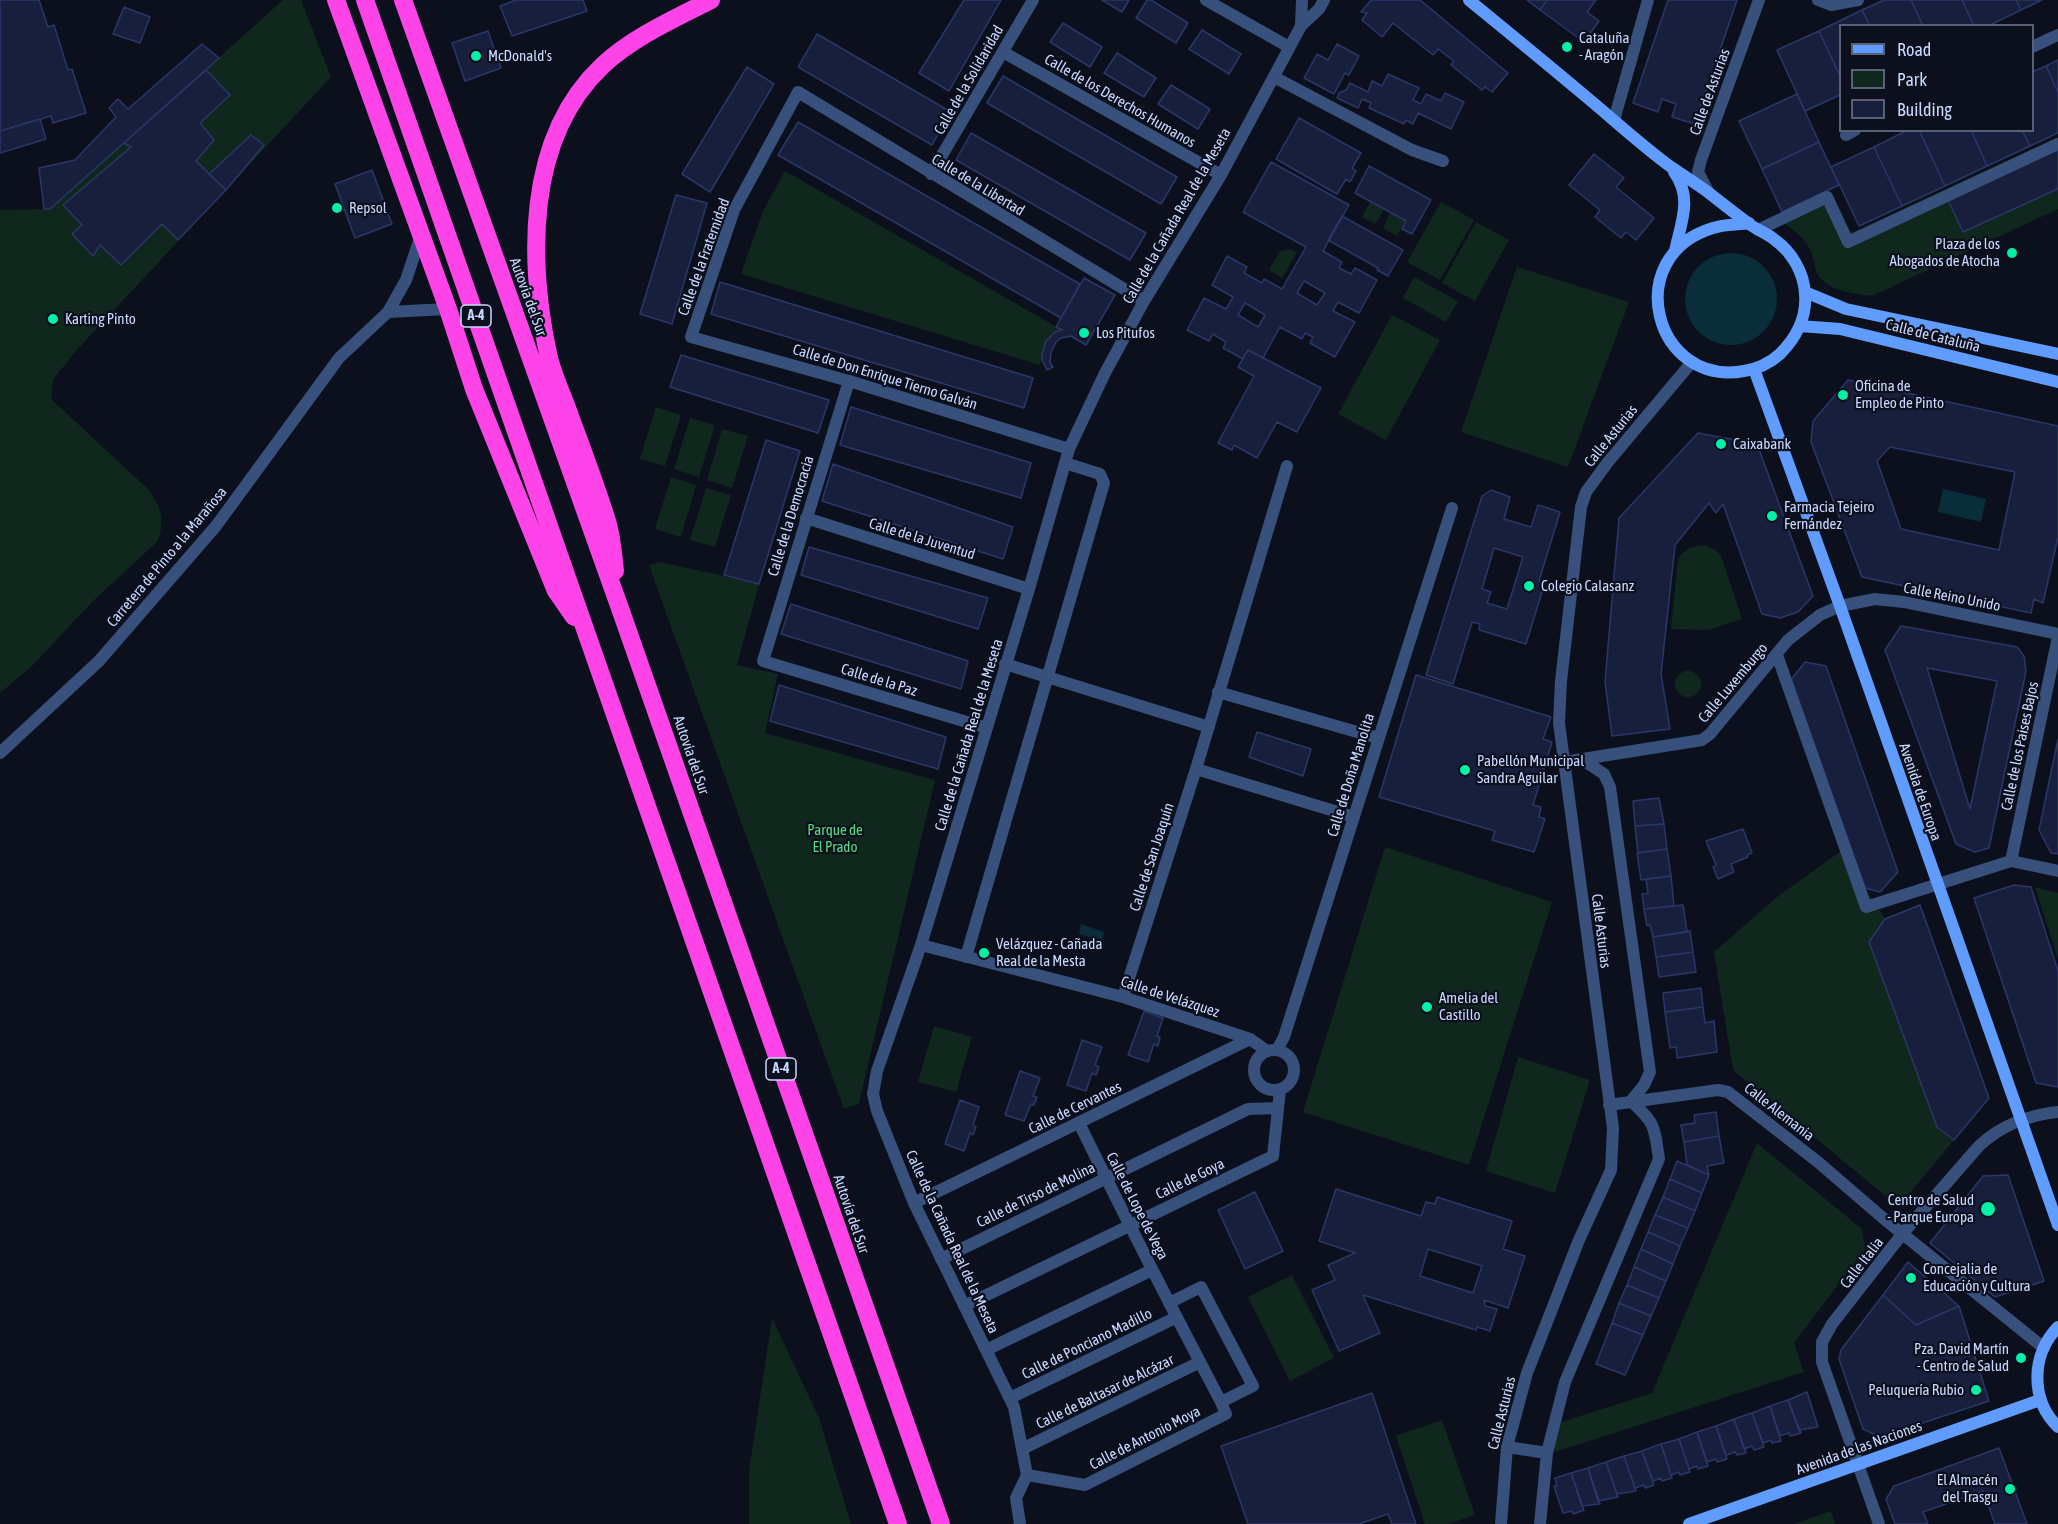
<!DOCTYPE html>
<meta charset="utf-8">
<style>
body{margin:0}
#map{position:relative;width:2058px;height:1524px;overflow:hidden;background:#0c101d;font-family:"Asap Condensed",sans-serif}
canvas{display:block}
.legend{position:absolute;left:1839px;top:24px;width:195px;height:108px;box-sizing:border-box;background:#0c101d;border:2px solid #576077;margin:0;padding:8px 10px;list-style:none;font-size:18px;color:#c8d8ff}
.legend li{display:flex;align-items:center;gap:12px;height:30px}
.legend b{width:30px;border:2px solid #576077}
</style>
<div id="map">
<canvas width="2058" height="1524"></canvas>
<ul class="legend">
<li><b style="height:8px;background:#5f9cfe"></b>Road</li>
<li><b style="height:16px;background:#0f271c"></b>Park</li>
<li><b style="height:16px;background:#181f3d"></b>Building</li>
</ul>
</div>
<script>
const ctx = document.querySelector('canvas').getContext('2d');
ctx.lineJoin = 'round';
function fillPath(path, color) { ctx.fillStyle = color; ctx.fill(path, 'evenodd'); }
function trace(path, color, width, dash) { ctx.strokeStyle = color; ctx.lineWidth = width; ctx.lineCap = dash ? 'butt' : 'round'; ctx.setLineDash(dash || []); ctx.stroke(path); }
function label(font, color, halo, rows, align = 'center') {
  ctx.font = font + ' "Asap Condensed",sans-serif'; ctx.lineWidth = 4.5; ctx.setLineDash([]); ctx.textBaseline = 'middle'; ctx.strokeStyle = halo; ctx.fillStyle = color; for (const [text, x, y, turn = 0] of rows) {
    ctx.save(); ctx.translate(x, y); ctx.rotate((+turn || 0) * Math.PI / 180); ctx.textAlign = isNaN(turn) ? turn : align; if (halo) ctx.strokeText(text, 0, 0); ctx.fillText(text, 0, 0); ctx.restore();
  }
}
const green = new Path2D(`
 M283,0H301L331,77L74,353L53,380L51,399L148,489C161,506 165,520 158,541L94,600L32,666L0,693V210L50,209Z
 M2058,137V209L1872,296C1855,294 1826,291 1817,273C1814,266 1814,257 1810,250C1804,235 1789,227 1776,218L1831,192L1851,233Z
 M785,171L1062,330C1040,336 1046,349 1040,365L741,274L763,211Z
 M1370,202L1384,210L1375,224L1362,217Z
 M1441,202L1474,220L1440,280L1407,262Z
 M1390,213L1405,221L1397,236L1383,228Z
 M1476,222L1509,240L1475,301L1442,283Z
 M1290,249L1297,252L1282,278L1269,270L1280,251Z
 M1517,267L1629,302L1568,467L1461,432Z
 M1414,277L1458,301L1446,322L1403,298Z
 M1392,315L1440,340L1386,440L1338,414Z
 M656,407L681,415L665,466L640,459Z
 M690,418L715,425L699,477L674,469Z
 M722,429L748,436L732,488L707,480Z
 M671,477L696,485L681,537L655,529Z
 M706,488L731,495L715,547L690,540Z
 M1705,545L1717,551L1721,556L1742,619L1708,630L1671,629L1678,559C1685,548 1693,546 1705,545Z
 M660,562L759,584L737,665L778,674L765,733L935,780L859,1103L844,1109L649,565Z
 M1675 684a13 13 0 1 1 26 0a13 13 0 1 1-26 0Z
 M1848,846L1865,888L1885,919L1869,942L1937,1127L1954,1140L1909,1194L1888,1198L1733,1070L1714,952L1777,897Z
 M1385,847L1552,902L1469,1165L1303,1112Z
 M2035,887L2058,893V959Z
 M934,1026L972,1037L956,1092L918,1082Z
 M1518,1057L1590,1080L1555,1193L1486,1171Z
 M1757,1143L1862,1229L1865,1249L1794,1343L1804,1372L1555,1452L1549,1426L1652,1393Z
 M1292,1275L1334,1358L1290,1381L1248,1297Z
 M772,1318L819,1418L851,1524H749V1471Z
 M1442,1420L1475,1515L1448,1524H1425L1396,1436Z
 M1831,1511L1835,1524H1794Z`);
const water = new Path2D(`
 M1685 299a46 46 0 1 1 92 0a46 46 0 1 1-92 0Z
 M1943,489L1986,499L1981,522L1938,512Z
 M1081,924L1104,932L1102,941L1079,934Z`);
const building = new Path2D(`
 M0,0H39L48,27L54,25L68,70L72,69L86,113L53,123L51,116L0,131Z
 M516,0H583L587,11L512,36L500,6Z
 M964,0H1001L949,91L919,73Z
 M1102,0H1129L1122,12Z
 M1147,0H1151L1188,23L1176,43L1136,18Z
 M1371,0H1420L1508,73L1492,92L1485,87L1482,90L1451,65L1454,61L1438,49L1433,55L1393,23L1382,37L1362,20L1367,13L1361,12Z
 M1527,0H1547L1540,10Z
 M1547,0H1596L1587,12L1599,21L1584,42L1540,10Z
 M1668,0H1737L1695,124L1672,117L1676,104L1662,99L1658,112L1633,103Z
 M1884,0H1911L1923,26H1870L1862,10Z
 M1911,0H1962L1974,26H1923Z
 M1962,0H2016L2021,10L1988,26H1974Z
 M2016,0H2042L2021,10Z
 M124,7L150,17L140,43L113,34Z
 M1862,10L1870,26H1840V76L1819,31Z
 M1063,23L1102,47L1090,67L1050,42Z
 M1202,30L1241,54L1229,74L1189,49Z
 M488,31L501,68L465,81L452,43Z
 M1819,31L1840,76V95L1805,111L1777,50Z
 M817,34L951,112L932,145L798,67Z
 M202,44L219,58L50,209H44L39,168L75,160L116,117L109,108L118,99L128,109Z
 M1337,44L1359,56L1349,75L1345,73L1334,94L1304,78L1317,54L1328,60Z
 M1117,53L1156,78L1144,97L1104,73Z
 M2058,60V92L2046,66Z
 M2046,66L2058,92V133L2030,146L2022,130H2032V72Z
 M747,67L774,84L710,192L682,174Z
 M206,70L230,95L200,123L214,140L196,161L226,190L178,240L162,224L121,265L100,245L93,256L72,234L82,225L63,205L131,147L124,143Z
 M1388,74L1419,88L1413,100L1421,104L1426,94L1441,101L1445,93L1464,102L1451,129L1418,113L1413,124L1406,120L1404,124L1369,108L1371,103L1362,99L1358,108L1337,98L1339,93L1346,90L1350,83L1368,92L1372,81L1382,86Z
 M1003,76L1177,177L1161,204L987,103Z
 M1171,85L1210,109L1198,129L1158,104Z
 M1797,94L1819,142L1762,169L1739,121Z
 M1299,118L1361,153L1352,168L1356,171L1350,182L1346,179L1337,194L1276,159Z
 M40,119L46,139L0,153V131Z
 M798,122L1080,284L1061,318L778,155Z
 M1908,130H1919L1945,186L1902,206L1874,147Z
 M1919,130H1971L1987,166L1945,186Z
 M1971,130H2022L2030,146L1987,166Z
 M971,133L1146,233L1130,260L956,160Z
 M251,135L264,145L226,190L209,174Z
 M1819,142L1839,185L1782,212L1762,169Z
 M1874,147L1902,206L1859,226L1831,167Z
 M2058,148V189L1963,232L1948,200Z
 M1594,154L1624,178L1616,187L1654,218L1636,240L1626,232L1621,238L1595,217L1600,210L1569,185Z
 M1271,162L1349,205L1323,251L1342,262L1339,268L1351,274L1355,268L1377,280L1359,313L1338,302L1333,311L1355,322L1335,357L1310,343L1313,337L1305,333L1302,339L1280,327L1263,358L1248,350L1243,359L1223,348L1226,342L1213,334L1209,341L1187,330L1204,298L1226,309L1233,297L1212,285L1227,256L1247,267L1244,273L1262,283L1264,279L1282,289L1306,247L1243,212ZM1304,281L1325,293L1317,305L1297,293ZM1245,303L1265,315L1258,327L1238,315Z
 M1369,166L1431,200L1412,234L1402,229L1406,221L1355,193Z
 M372,170L392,224L355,238L335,184Z
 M676,195L707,203L672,324L640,314Z
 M1342,216L1403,250L1388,276L1377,270L1378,268L1328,240Z
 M1084,278L1115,295L1086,345L1071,336L1061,338L1056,342L1051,352L1050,363L1053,367L1047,370L1042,360V354L1046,341L1055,332L1062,330L1056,327Z
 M720,282L1033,378L1024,408L711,314Z
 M1248,350L1321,388L1297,432L1277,422L1257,458L1234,445L1232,450L1218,443L1254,376L1238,367Z
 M681,355L829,400L818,433L670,387Z
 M1848,380L2058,426V537L2043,603L2034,599L2031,613L1862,577L1811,442L1813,421ZM1890,447L2015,472L1999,550L1901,529L1877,461Z
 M851,407L1031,463L1021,498L840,445Z
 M1698,433L1757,444L1813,596L1798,612L1780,618L1762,614L1723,504L1716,513L1709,503L1675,545L1661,674L1670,729L1612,736L1605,682L1619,518Z
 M766,440L800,451L759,584L724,575Z
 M833,464L1013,527L1003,559L822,501Z
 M1491,490L1510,497L1504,519L1531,527L1538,505L1560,512L1539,581L1545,582L1526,644L1479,630L1480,624L1472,622L1453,684L1426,675L1482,496ZM1494,548L1523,557L1507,609L1487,603L1491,592L1482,589Z
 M809,547L988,598L978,629L801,575Z
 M791,604L968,661L961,689L781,634Z
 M1901,626L2017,647L2024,656L2026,671L1989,848L1975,852L1956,844L1885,650ZM1927,668L1997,681L1970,809Z
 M1805,662L1826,666L1898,872L1880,892L1865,888L1791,680Z
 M1416,675L1551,717L1543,739L1552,742L1533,805L1541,807L1539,817L1545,819L1534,852L1492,840L1495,831L1379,797Z
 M779,685L946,737L938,769L770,721Z
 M1257,732L1311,749L1303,776L1249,757Z
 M2058,739V854L2051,853L2039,830Z
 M1659,798L1664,824L1635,826L1633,801Z
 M1664,824L1667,849L1638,853L1635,826Z
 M1743,829L1752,853L1747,855L1748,857L1731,864L1734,872L1718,879L1713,867L1716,865L1706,841Z
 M1667,849L1671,876L1641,880L1637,853Z
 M1671,876L1674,906L1644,909L1642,894L1648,893L1646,879Z
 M2014,885L2031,887L2058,971V1087L2036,1083L1974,898Z
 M1683,905L1687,932L1653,937L1650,925L1647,926L1644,909Z
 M1920,905L1989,1098L1954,1140L1937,1127L1869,942L1885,919Z
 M1690,931L1693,952L1656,957L1653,937Z
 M1693,952L1696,972L1659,977L1656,957Z
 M1701,988L1703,1007L1665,1012L1663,993Z
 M1703,1007L1705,1023L1714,1021L1717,1052L1677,1058L1676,1047L1670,1048L1665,1012Z
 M1144,1011L1163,1018L1157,1036L1160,1037L1158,1046L1154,1044L1148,1062L1128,1055Z
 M1082,1040L1102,1047L1095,1065L1099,1067L1096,1075L1092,1073L1086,1091L1067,1085Z
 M1020,1071L1040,1078L1033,1096L1037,1097L1034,1105L1031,1104L1024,1121L1005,1115Z
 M960,1100L979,1107L973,1125L976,1127L973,1135L970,1133L964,1151L945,1144Z
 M1716,1112L1719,1136L1684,1142L1681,1125L1695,1123L1694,1115Z
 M1719,1136L1724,1163L1707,1166L1709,1175L1687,1165L1684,1142Z
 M1677,1161L1709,1175L1702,1193L1670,1179Z
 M2008,1175L2044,1281L1995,1297L1930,1243L1983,1176Z
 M1670,1179L1702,1193L1695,1211L1663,1197Z
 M1336,1189L1421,1216L1426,1202L1435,1204L1437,1197L1512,1221L1503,1249L1525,1256L1508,1308L1484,1300L1485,1306L1497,1309L1490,1331L1477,1327L1476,1330L1363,1295L1380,1333L1339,1351L1312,1290L1335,1280L1328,1265L1355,1253L1319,1241ZM1428,1249L1482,1266L1473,1293L1420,1276Z
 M1255,1192L1283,1251L1245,1269L1218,1210Z
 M1663,1197L1695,1211L1688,1228L1655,1215Z
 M1655,1215L1688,1228L1680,1246L1648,1232Z
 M1648,1232L1680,1246L1673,1264L1641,1249Z
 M1641,1249L1673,1264L1666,1281L1634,1267Z
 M1908,1262L1959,1306L1916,1325L1883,1295Z
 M1634,1267L1666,1281L1659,1298L1627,1285Z
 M1627,1285L1659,1298L1651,1316L1619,1303Z
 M1883,1295L1916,1325L1959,1306L1989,1401L1880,1437L1863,1429L1839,1359L1841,1350Z
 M1619,1303L1651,1316L1643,1335L1612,1323Z
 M1612,1323L1643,1335L1625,1375L1596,1364Z
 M1807,1392L1818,1427L1799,1430L1788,1400Z
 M1372,1393L1416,1524H1392L1388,1514L1359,1524H1248L1221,1446Z
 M1788,1400L1801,1433L1790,1436L1789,1433L1780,1436L1770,1406Z
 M1770,1406L1781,1441L1772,1443L1771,1440L1763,1443L1752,1413Z
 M1752,1413L1764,1447L1754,1450L1752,1446L1744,1449L1734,1419Z
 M1734,1419L1746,1453L1737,1455L1735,1452L1726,1455L1716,1426Z
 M1716,1426L1727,1459L1717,1462L1716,1459L1707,1462L1697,1432Z
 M1697,1432L1708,1466L1698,1469L1697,1466L1689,1469L1679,1439Z
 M1679,1439L1690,1472L1680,1475L1679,1472L1671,1475L1661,1444Z
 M1661,1444L1672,1478L1662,1481L1661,1478L1653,1481L1642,1451Z
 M1999,1448L2027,1524H1995L1983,1491L1923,1512L1928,1524H1895L1886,1499L1894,1486Z
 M1642,1451L1654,1485L1645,1488L1644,1485L1635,1488L1624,1456Z
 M1624,1456L1636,1491L1617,1494L1606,1462Z
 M1606,1462L1618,1497L1598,1501L1588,1468Z
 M1588,1468L1600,1504L1582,1506L1571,1473Z
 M1571,1473L1584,1510L1573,1514L1572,1511L1563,1513L1554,1486H1557L1555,1478Z`);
const street = new Path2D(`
 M1206,0L1289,47
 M1818,0L1831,5L1858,0
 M1301,26L1302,0
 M2032,47L2058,35
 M1003,52L1221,175
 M1274,77L1412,150L1443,161
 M1614,120L1648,0
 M1846,135L1855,130
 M931,174L1033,0
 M1709,193L1698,172L1701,160L1759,0
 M1758,230L1827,197L1848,242L2058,144
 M388,312L448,309
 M849,381L763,661L987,728
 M1069,449L849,381L691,337L734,210L798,92L1144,301
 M806,518L1029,589
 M1777,655L1866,907L2011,861L2058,871
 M1005,664L1209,727
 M1218,692L1378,738
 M0,753L99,661L216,526L339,358L388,312L406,280L421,235
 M1564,762L1702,740L1710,734L1788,640L1820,615L1840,606L1875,599L1904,602L2058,634
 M1196,769L1354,817
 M2011,861L2058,637
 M921,945L1123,997L1250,1039L1267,1051
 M966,957L1104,483L1100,474L1065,463
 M1123,997L1196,769L1287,466
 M1254 1070a20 20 0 1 1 40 0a20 20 0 1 1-40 0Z
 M1277,1050L1284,1037L1452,508
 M1609,1105L1718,1090L1728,1092L1818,1162L1883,1218L2044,1348
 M1079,1123C1125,1217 1172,1309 1221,1402L1253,1386L1201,1287L1169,1303
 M914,1203L1250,1039
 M941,1259L1248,1109L1278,1108
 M964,1306L1273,1156L1280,1090
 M986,1350L1152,1270
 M1010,1398L1177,1317
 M1507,1447L1547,1453
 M1022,1449L1200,1362
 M1027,1475L1014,1407L914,1203L877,1111L873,1094L877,1071L921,945L1029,589L1069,449L1105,373L1144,301L1221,175L1301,26L1319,9L1324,0
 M1027,1475L1085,1485L1226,1414L1221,1402
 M1020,1524L1016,1498L1027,1475
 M1501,1524L1507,1447L1527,1373L1579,1240L1611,1170L1613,1128L1559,723L1561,681L1581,507L1586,492L1608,462L1692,362
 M1540,1524L1547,1453L1565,1382L1659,1159C1654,1126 1656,1124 1631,1101L1644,1085L1650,1072L1610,787L1604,774L1583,760
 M1879,1524L1822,1362V1342L1832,1324L1903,1233L1979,1146C2000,1126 2029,1115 2058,1112`);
const secondary = new Path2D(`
 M1469,0C1508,32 1546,63 1584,95C1613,119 1641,145 1671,167C1684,176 1697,184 1709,193C1723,204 1737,215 1752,226C1760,231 1768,234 1775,240C1792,252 1804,273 1805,294C1807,317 1796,338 1780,354C1770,363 1757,369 1744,371C1654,387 1620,256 1713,228C1724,224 1737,225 1749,223
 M1674,172C1693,198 1681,222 1675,251
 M1805,292L1846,309L2058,354
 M1800,326L1840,329L2058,382
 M1754,369L1840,606L2058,1225
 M2058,1327C2031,1354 2030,1400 2058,1427
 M1689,1524L2040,1400`);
const highway = new Path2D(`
 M336,0L448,309L474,389L556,591L574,617
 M365,0L898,1524
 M403,0L622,614L941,1524
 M615,571C613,554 612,537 607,521C595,482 580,444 566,405C560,390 553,374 549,358C528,262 525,139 602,66C633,37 674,19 711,0`);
const markers = [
 [1567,47,6,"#02f1a8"],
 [476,56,6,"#02f1a8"],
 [337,208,6,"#02f1a8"],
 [2012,253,6,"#02f1a8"],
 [53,319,6,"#02f1a8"],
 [1084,333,6,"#02f1a8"],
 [1843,395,6,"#02f1a8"],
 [1721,444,6,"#02f1a8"],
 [1772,516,6,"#02f1a8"],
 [1529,586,6,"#02f1a8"],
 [1465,770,6,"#02f1a8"],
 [984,953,6,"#02f1a8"],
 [1427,1007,6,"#02f1a8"],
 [1988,1209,8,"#02f1a8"],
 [1911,1278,6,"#02f1a8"],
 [2021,1358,6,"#02f1a8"],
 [1976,1390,6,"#02f1a8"],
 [2010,1489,6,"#02f1a8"]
];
const shields = [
 [476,316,30],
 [781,1069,30]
];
const shieldNames = [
 ["A-4",476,316],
 ["A-4",781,1069]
];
const poiNames = [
 ["Cataluña",1579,38],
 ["- Aragón",1579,55],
 ["McDonald's",488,56],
 ["Repsol",349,208],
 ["Plaza de los",2000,244,"right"],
 ["Abogados de Atocha",2000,261,"right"],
 ["Karting Pinto",65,319],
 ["Los Pitufos",1096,333],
 ["Oficina de",1855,386],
 ["Empleo de Pinto",1855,403],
 ["Caixabank",1733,444],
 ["Farmacia Tejeiro",1784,507],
 ["Fernández",1784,524],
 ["Colegio Calasanz",1541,586],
 ["Pabellón Municipal",1477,761],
 ["Sandra Aguilar",1477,778],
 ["Velázquez - Cañada",996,944],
 ["Real de la Mesta",996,961],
 ["Amelia del",1439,998],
 ["Castillo",1439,1015],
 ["Centro de Salud",1974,1200,"right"],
 ["- Parque Europa",1974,1217,"right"],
 ["Concejalia de",1923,1269],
 ["Educación y Cultura",1923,1286],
 ["Pza. David Martín",2009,1349,"right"],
 ["- Centro de Salud",2009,1366,"right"],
 ["Peluquería Rubio",1964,1390,"right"],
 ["El Almacén",1998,1480,"right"],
 ["del Trasgu",1998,1497,"right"]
];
const streetNames = [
 ["Calle de la Solidaridad",969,80,-60],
 ["Calle de Asturias",1710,92,-70],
 ["Calle de los Derechos Humanos",1120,101,30],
 ["Calle de la Libertad",978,185,31],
 ["Calle de la Cañada Real de la Meseta",1177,216,-60],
 ["Calle de la Fraternidad",704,257,-70],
 ["Autovía del Sur",528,297,70],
 ["Calle de Cataluña",1933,336,14],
 ["Calle de Don Enrique Tierno Galván",885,377,17],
 ["Calle Asturias",1611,436,-51],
 ["Calle de la Democracia",791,516,-73],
 ["Calle de la Juventud",922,539,17],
 ["Carretera de Pinto a la Marañosa",167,557,-50],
 ["Calle Reino Unido",1952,597,11],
 ["Calle de la Paz",879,680,17],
 ["Calle Luxemburgo",1733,683,-50],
 ["Calle de la Cañada Real de la Meseta",969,735,-73],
 ["Calle de los Paises Bajos",2020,746,-78],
 ["Autovía del Sur",691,755,71],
 ["Calle de Doña Manolita",1351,775,-73],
 ["Avenida de Europa",1920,792,71],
 ["Calle de San Joaquín",1152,857,-72],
 ["Calle Asturias",1601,931,83],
 ["Calle de Velázquez",1170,997,18],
 ["Calle de Cervantes",1075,1108,-26],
 ["Calle Alemania",1779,1112,38],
 ["Calle de Goya",1190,1179,-26],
 ["Calle de Tirso de Molina",1036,1195,-26],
 ["Calle de Lope de Vega",1137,1206,63],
 ["Autovía del Sur",851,1214,71],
 ["Calle de la Cañada Real de la Meseta",952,1242,65],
 ["Calle Italia",1862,1263,-52],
 ["Calle de Ponciano Madillo",1087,1344,-26],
 ["Calle de Baltasar de Alcázar",1105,1392,-26],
 ["Calle Asturias",1502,1413,-76],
 ["Calle de Antonio Moya",1145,1438,-27],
 ["Avenida de las Naciones",1859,1448,-20]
];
const parkNames = [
 ["Parque de",835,830],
 ["El Prado",835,847]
];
fillPath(green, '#0f271c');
fillPath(water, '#092d39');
fillPath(building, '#181f3d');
trace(building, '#2a3769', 1.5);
trace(street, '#37507c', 12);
trace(secondary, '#5f9cfe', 12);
trace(highway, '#fe44e8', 18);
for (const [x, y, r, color] of markers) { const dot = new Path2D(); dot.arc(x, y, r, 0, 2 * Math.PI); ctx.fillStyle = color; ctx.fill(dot); trace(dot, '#0c101d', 2); }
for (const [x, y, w] of shields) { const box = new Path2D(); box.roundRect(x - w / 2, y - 11, w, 22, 4.5); ctx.fillStyle = '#0c101d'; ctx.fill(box); trace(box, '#c8d8ff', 1.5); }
label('bold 14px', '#c8d8ff', null, shieldNames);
label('15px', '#c8d8ff', '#0c101d', poiNames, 'left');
label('15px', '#c8d8ff', '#0c101d', streetNames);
label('15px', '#55dd84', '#0c101d', parkNames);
</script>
